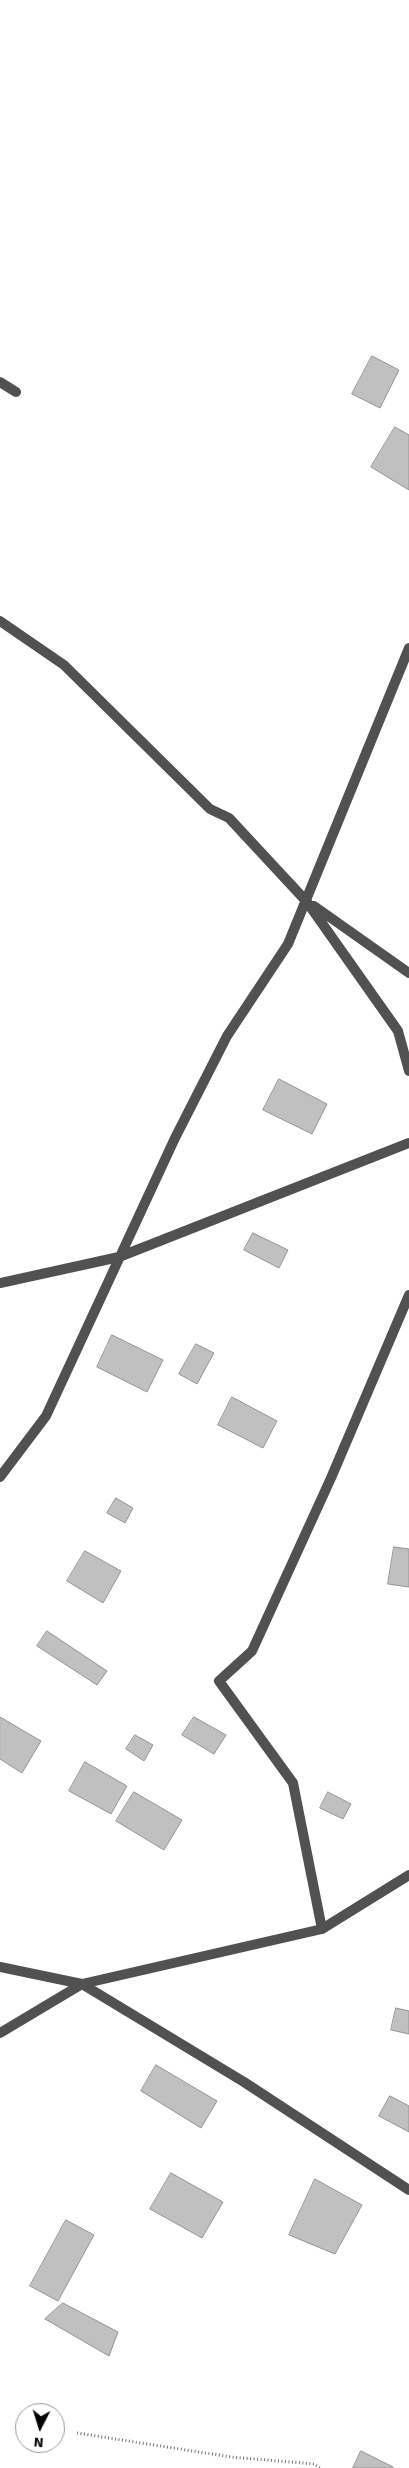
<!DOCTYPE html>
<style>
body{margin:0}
#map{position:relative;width:409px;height:2468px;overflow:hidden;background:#fff;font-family:Signika,sans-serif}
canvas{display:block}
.north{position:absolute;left:15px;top:2403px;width:50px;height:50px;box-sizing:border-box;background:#fff;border:1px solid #999;border-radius:50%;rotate:185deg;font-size:14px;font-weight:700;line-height:20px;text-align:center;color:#000}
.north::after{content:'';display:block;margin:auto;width:18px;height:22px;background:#000;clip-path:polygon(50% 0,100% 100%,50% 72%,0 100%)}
</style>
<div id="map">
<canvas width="409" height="2468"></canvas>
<div class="north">N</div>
</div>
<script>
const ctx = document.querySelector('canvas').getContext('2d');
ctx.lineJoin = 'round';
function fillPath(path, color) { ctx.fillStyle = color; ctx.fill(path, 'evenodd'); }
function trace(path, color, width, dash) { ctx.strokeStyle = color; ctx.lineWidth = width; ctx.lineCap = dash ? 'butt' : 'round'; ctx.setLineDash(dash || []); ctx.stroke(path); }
const building = new Path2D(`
 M372,356L399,370L380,408L352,394Z
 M395,427L409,435V490L371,467Z
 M279,1079L327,1104L312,1134L263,1110Z
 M253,1233L288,1250L279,1268L244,1250Z
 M112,1335L163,1360L147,1392L97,1367Z
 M196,1344L214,1353L197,1384L179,1374Z
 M232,1397L277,1421L263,1448L218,1425Z
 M116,1498L133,1508L125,1523L107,1513Z
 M394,1547L409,1549V1587L388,1584Z
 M85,1551L121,1571L103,1603L67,1581Z
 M47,1631L107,1671L97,1685L37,1646Z
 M0,1717L41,1741L22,1773L0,1759Z
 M194,1717L226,1735L214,1754L182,1735Z
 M135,1735L153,1745L144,1761L126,1749Z
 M85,1762L127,1786L111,1814L69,1791Z
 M134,1792L182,1820L164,1850L116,1821Z
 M328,1792L351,1804L343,1819L320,1808Z
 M396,2008L409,2011V2034L391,2030Z
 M156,2065L217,2101L201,2128L141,2091Z
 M390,2096L409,2106V2132L379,2116Z
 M171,2173L223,2202L202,2238L150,2209Z
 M315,2179L362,2205L335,2254L289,2235Z
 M66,2220L94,2235L58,2301L30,2286Z
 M63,2303L118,2332L109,2356L45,2319Z
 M361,2451L393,2467V2468H353Z`);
const path = new Path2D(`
 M77,2433L231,2457L314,2464L320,2468`);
const street = new Path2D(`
 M0,382L16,392
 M0,621L64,665L210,809L229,818L307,902L398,1031L409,1071
 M314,906L409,973
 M0,1283L119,1257L409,1143
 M0,1477L46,1416L175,1138L227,1036L288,944L409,648
 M322,1929L293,1783L219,1681L252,1651L331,1478L409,1295
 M0,1967L82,1984L244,2082L409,2190
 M0,2033L82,1984L322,1929L409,1875`);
fillPath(building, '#c0c0c0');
trace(building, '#959595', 1);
trace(path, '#737373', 3, [1, 2.5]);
trace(street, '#515151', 10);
</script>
